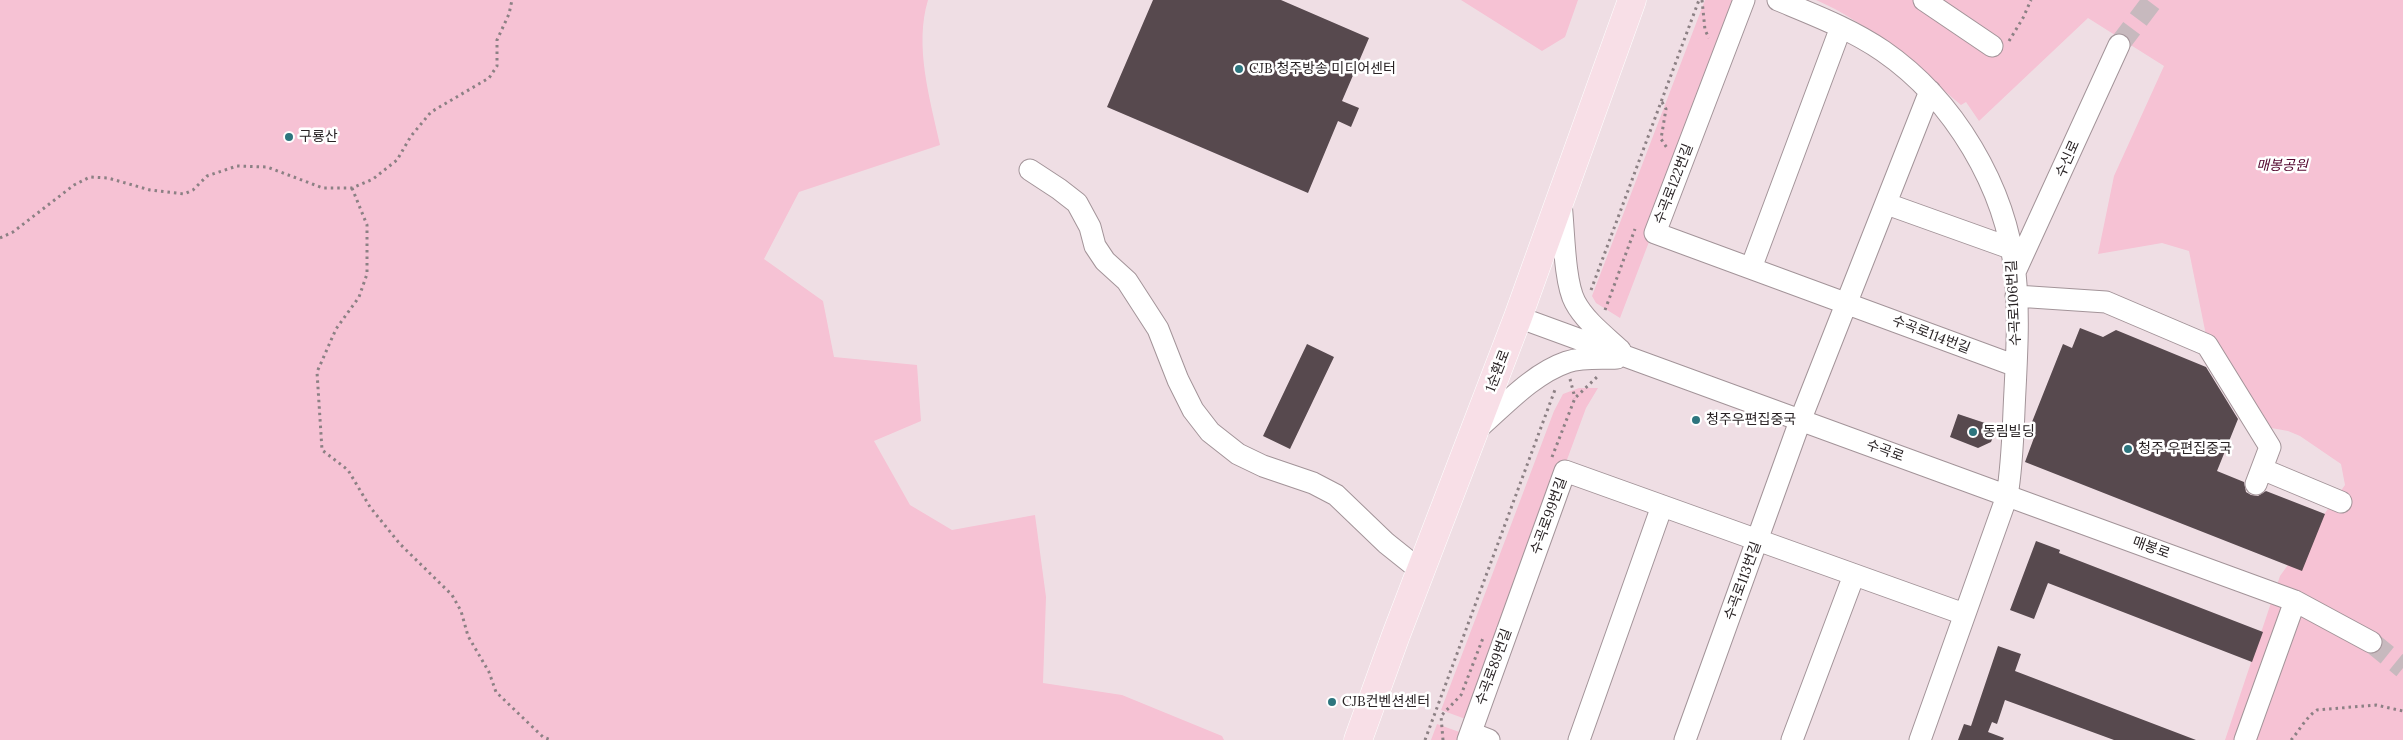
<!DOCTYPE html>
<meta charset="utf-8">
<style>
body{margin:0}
canvas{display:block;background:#efdee4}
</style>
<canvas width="2403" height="740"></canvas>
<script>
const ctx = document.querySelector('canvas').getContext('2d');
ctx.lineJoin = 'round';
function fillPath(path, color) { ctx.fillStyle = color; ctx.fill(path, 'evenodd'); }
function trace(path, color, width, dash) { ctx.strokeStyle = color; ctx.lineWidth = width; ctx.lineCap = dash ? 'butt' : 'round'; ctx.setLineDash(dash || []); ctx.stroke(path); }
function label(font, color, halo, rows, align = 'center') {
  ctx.font = font + ' Lora,"Noto Sans KR",serif'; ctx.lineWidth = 5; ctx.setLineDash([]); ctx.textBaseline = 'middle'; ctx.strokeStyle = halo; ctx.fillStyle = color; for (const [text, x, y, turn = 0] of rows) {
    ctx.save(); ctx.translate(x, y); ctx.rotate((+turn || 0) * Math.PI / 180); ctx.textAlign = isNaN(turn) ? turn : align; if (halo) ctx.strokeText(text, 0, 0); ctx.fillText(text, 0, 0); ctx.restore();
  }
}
const green = new Path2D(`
 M0,0H928C914,46 930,99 940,145L799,192L764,259L823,301L834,357L917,365L921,421L874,441L910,505L952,530L1035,515L1046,597L1043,683L1122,695L1222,736L1224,740H0Z
 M1461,0H1578L1565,37L1542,51Z
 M1705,0H1741L1620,318L1596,303L1592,296Z
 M1816,0H2403V740H2225L2280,576L2345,485L2341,464L2300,436L2288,431L2249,424L2211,360L2189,251L2162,243L2098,254L2114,176L2164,66L2088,18L1979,121L1966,102L1961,105C1919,69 1868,22 1816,0Z
 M1579,388H1598L1586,408L1471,721L1441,710L1554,411L1563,394Z
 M1437,724L1465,734L1462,740H1431Z`);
const building = new Path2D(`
 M1153,0H1281L1369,38L1342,101L1359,108L1351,127L1338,121L1308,193L1107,107Z
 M2080,328L2103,337L2116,330L2206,367L2238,419L2217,471L2244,482L2246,492L2251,495L2258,496L2266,491L2325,514L2302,571L2025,462L2035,435L2028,432L2063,344L2072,348Z
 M1307,344L1334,357L1290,449L1263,436Z
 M1958,414L1997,427L1991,442L1978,448L1950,437Z
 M2036,541L2060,550L2059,553L2263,632L2252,662L2048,583L2034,619L2010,610Z
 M1998,646L2021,654L2015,671L2196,740H2114L2005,700L1997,724L1992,722L1988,732L2004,738L2003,740H1958L1964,724L1971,726Z`);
const minorTunnel = new Path2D(`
 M2119,45L2153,0
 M2371,642L2403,668`);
const path = new Path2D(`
 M1702,0L1705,30L1709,38
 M2009,41L2023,18L2031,0
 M1662,102L1666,109L1661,139L1667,148
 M352,188L367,225V274L359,297L336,329L317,372L322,450L348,470L370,507L400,544L452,595L461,611L468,636L489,672L496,692L543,737L551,740
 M0,238L13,232L74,185L90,177L108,178L150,190L184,194L193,190L207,176L237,166L267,167L323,188H352L373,179L397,160L411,136L431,112L489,78L497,66V40L509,14L512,0
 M1591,290L1699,0
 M1605,310L1635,229
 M1570,379L1575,398
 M1552,457L1575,398L1597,377
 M1425,740L1556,387
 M1443,740L1441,716L1461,695L1483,638
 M2291,740C2300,730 2306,717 2317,710L2376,705L2403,711`);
const minor = new Path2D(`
 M1744,0L1655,233L2016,366
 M1778,0C1814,15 1851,29 1883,51C1954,100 2006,187 2015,273C2019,312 2017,351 2015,390C2013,426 2013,461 2007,496L1920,740
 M1924,0L1992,46
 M1030,170L1059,189L1077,203L1090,227L1095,246L1105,261L1127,281L1158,329L1178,380L1193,410L1210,432L1238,454L1263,466L1313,483L1336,495L1386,543L1421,571
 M1561,203C1564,228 1564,282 1575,302C1585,321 1605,336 1620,350
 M1887,204L2010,248
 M1751,268L1841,27
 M2015,272L2119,45
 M2016,296L2106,302L2207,345L2270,447L2256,484
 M1518,317L2295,601L2371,642
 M1475,431C1503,407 1532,374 1567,362C1583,357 1601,359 1617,358
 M2262,469L2341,502
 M1471,733L1489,740
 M1468,740L1565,471L1964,614
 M1579,740L1662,506
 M1685,740L1800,421L1930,91
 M1792,740L1854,575
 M2245,740L2295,601`);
const major = new Path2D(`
 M1358,740L1396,635L1518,317L1632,0`);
const markers = [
 [1239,69,5,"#2d757e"],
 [289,137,5,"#2d757e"],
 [1696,420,5,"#2d757e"],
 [1973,432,5,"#2d757e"],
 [2128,449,5,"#2d757e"],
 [1332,702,5,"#2d757e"]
];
const poiNames = [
 ["CJB 청주방송 미디어센터",1249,69],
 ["구룡산",299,137],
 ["청주우편집중국",1706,420],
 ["동림빌딩",1983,432],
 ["청주 우편집중국",2138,449],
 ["CJB컨벤션센터",1342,702]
];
const streetNames = [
 ["수신로",2068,159,-66],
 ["수곡로122번길",1674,184,-69],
 ["수곡로106번길",2014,303,-93],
 ["수곡로114번길",1931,335,21],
 ["1순환로",1498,371,-69],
 ["수곡로",1885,451,20],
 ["수곡로99번길",1549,516,-70],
 ["매봉로",2151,548,20],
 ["수곡로113번길",1743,581,-70],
 ["수곡로89번길",1494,667,-70]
];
const parkNames = [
 ["매봉공원",2282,166]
];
fillPath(green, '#f6c2d4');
fillPath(building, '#57494e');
trace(minorTunnel, '#c7b9be', 21, [21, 11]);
trace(minor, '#a39499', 23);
trace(major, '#fff', 29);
trace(path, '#8c8084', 3, [2.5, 4]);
trace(minor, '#fff', 21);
trace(major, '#f8dfe7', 28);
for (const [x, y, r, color] of markers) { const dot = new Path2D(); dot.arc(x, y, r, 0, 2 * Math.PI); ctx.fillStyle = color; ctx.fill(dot); trace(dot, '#fff', 2); }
label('14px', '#292325', '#fff', poiNames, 'left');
label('14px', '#292325', '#fff', streetNames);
label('italic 14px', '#52052d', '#fff', parkNames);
</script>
